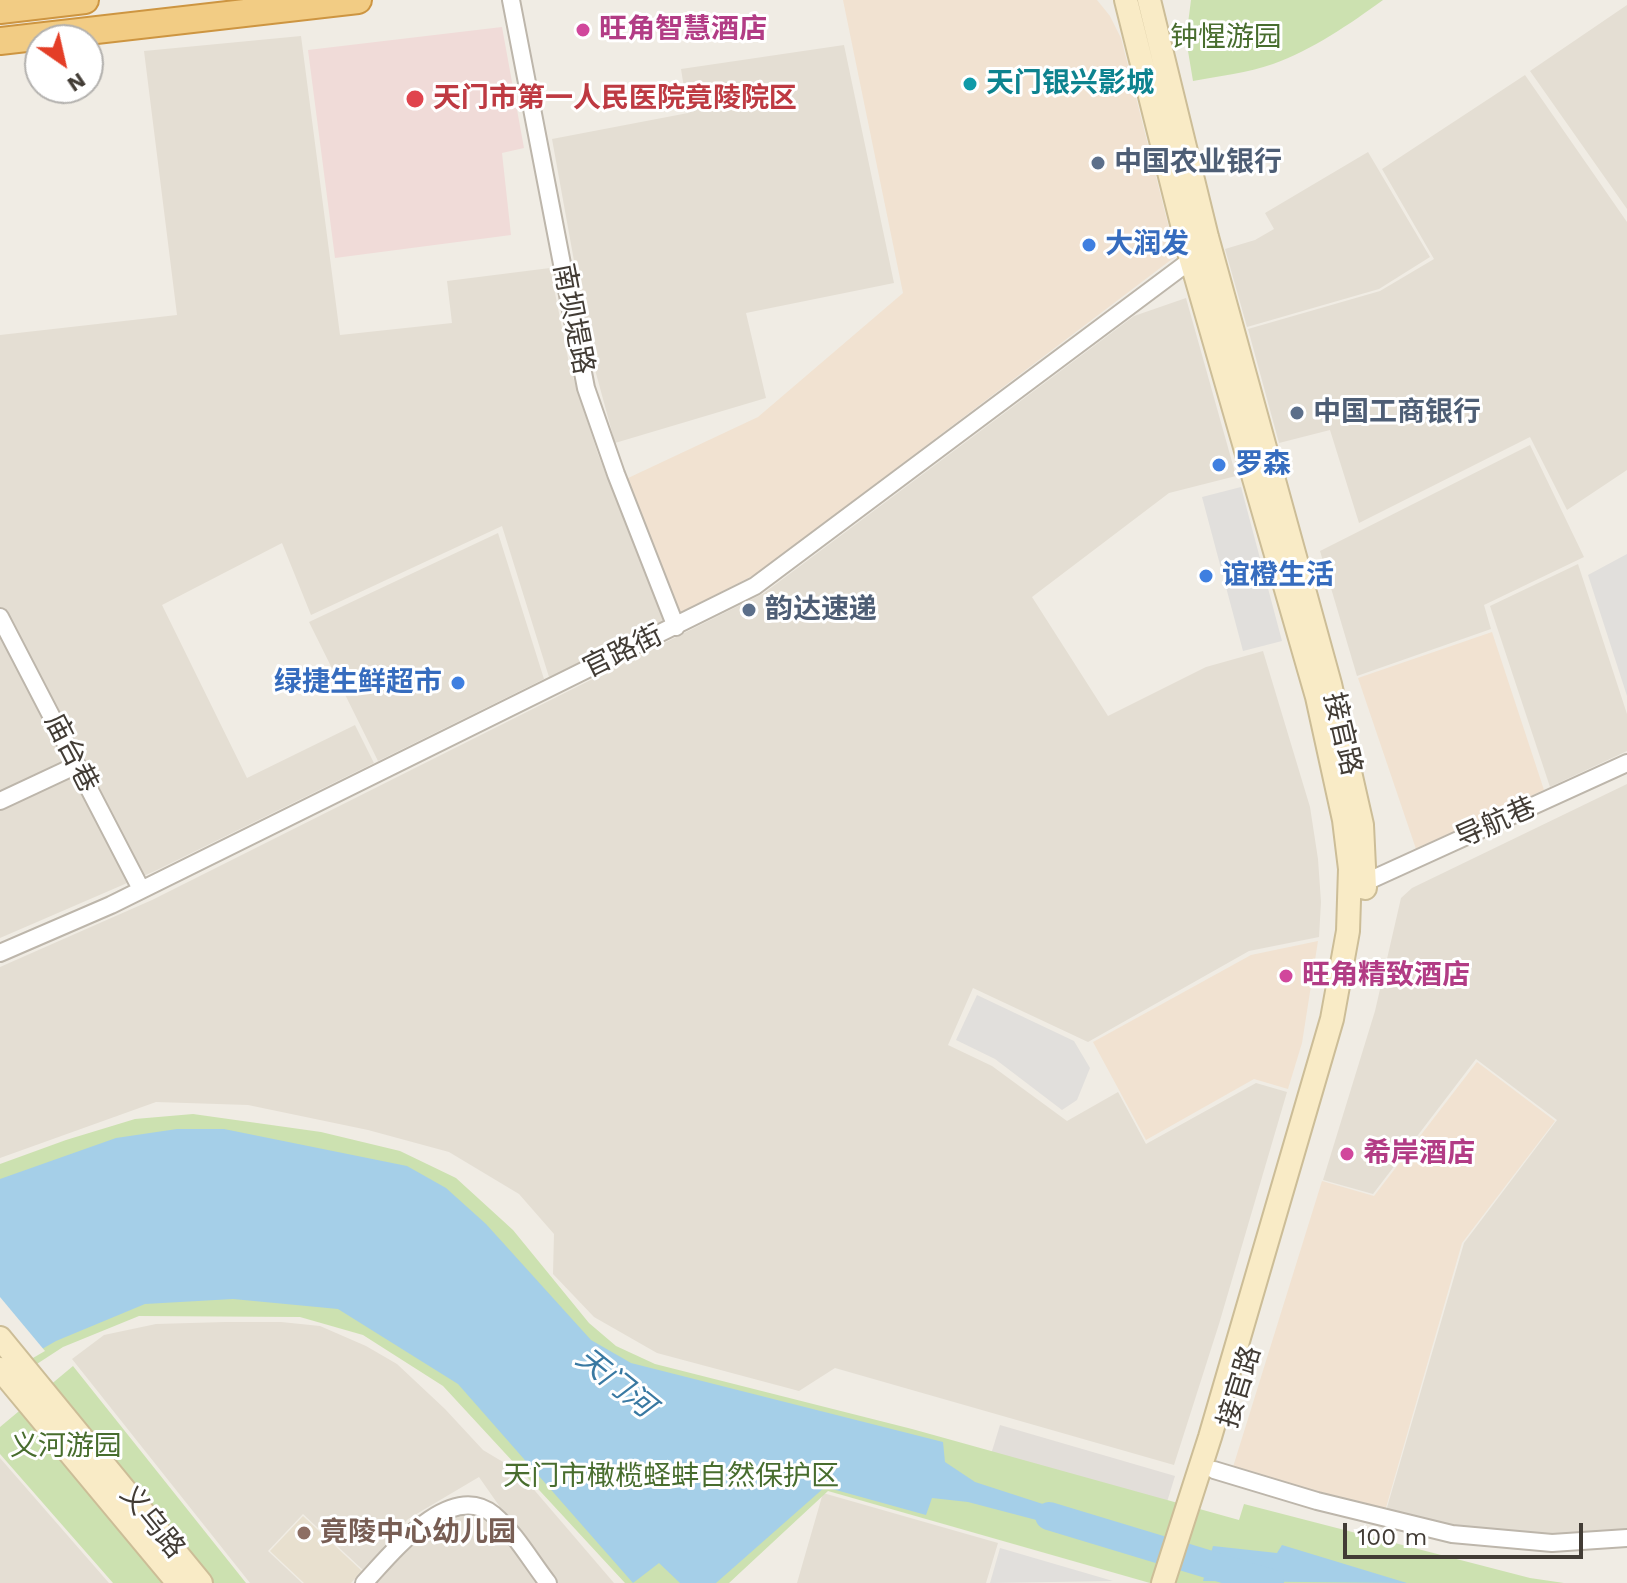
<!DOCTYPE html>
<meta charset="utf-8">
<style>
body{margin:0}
#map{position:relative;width:1627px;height:1583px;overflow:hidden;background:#f0ece4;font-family:"Work Sans",sans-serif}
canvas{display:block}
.north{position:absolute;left:24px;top:24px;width:80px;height:80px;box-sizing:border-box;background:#fff;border:2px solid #b3b1ae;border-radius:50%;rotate:146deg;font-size:22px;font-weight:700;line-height:32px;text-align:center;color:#423c35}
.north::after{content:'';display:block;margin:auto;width:28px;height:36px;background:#e43e27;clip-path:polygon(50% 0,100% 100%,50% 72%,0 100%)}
.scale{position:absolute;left:1343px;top:1523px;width:240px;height:36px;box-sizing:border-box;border:4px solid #423c35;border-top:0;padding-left:10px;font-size:24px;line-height:28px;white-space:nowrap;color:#423c35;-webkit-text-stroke:6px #fff;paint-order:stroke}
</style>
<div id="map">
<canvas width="1627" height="1583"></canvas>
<div class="north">N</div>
<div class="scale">100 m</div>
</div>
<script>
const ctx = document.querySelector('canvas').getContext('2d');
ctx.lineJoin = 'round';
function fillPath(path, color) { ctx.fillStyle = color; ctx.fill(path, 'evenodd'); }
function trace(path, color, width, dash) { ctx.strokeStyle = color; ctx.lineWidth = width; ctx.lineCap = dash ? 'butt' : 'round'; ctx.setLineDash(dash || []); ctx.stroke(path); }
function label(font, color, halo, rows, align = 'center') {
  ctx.font = font + ' "Work Sans","Noto Sans SC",sans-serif'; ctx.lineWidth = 6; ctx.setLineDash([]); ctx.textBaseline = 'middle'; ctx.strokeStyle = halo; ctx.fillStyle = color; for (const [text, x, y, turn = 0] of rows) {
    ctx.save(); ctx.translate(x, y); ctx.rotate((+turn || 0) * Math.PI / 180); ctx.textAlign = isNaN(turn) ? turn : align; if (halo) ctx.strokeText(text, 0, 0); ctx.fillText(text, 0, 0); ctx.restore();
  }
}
const residential = new Path2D(`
 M1627,5V209L1530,71Z
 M301,36L340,335L452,323L447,281L550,268L570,368L598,454L664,622L549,677L502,526L311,615L282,543L162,605L247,778L355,725L374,763L155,871L0,938V335L177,315L144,51Z
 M844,45L894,283L746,313L766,398L615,443L591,355L552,139L688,113L681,69Z
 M1525,75L1627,222V470L1567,510L1530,437L1359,523L1330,430L1279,443L1248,329L1380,291L1434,259L1382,169Z
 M1368,152L1430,257L1379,289L1247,327L1225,249L1255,240L1274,229L1265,213Z
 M1186,298L1236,476L1169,493L1032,597L1108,716L1206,667L1263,651L1310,807L1318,859L1321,902L1319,937L1249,951L1088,1042L973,988L948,1045L992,1066L1067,1121L1118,1092L1146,1144L1256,1083L1287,1092L1219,1324L1174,1465L835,1368L799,1391L657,1353L594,1317L553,1274L554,1234L519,1194L449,1152L368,1130L248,1105L156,1102L0,1158V967L152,900L764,593L1134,316Z
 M1530,445L1584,557L1484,605L1491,629L1357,676L1320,551Z
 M498,533L544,679L378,761L309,622Z
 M1578,564L1627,714V751L1550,787L1490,606Z
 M1627,784V1533L1502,1540L1386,1511L1464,1243L1557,1120L1476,1059L1373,1194L1323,1180L1375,1011L1401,898L1412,888Z
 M225,1322H281L320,1326L366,1346L397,1364L445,1409L483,1450L518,1471L614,1583H553L479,1477L408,1519L363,1570L303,1514L268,1551L302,1583H250L72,1359L104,1335L156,1324Z
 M0,1458L109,1583H0Z
 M823,1493L998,1543L986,1583H797Z
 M453,1514L483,1519L508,1541L539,1583H372L399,1553Z`);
const commercial = new Path2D(`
 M843,0H1097L1110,16L1121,38L1176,256L758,573L680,613L626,479L758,417L903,293Z
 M1492,632L1544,790L1416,849L1358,678Z
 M1318,941L1302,1043L1288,1089L1254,1079L1146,1140L1093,1042L1251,955Z
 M1477,1062L1555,1121L1462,1243L1385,1511L1233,1467L1322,1181L1374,1196Z`);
const industrial = new Path2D(`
 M1000,1425L1175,1476L1144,1577L969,1526Z`);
const education = new Path2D(`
 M303,1516L362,1571L351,1583H304L270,1551Z`);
const medical = new Path2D(`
 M502,27L524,148L502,153L511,235L335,258L308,50Z`);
const green = new Path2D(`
 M1191,0H1383C1350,24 1312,50 1273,64C1248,73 1219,76 1193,81L1186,39Z
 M193,1114L321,1132L400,1151L456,1178L513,1230L589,1323L616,1346L655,1364L912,1429L1239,1520L1244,1504L1530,1578L1564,1583H1150L828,1491L729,1583H625L443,1386L363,1335L300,1317L139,1316L63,1347L0,1388V1164L66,1140L135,1119Z
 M73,1366L246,1583H113L0,1454V1427Z`);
const parking = new Path2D(`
 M1241,487L1282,641L1243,651L1202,497Z
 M1627,554V696L1588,575Z
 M977,995L1074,1041L1090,1068L1077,1100L1062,1110L995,1059L956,1040Z
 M1000,1548L1113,1581L990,1583Z`);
const water = new Path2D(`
 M177,1129H224L407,1166L446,1188L486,1224L591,1340L631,1363L943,1442L945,1462L975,1482L1086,1518L1082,1532L968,1502L932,1498L926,1515L825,1487L716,1583H680L659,1563L633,1583L458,1384L338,1309L233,1299L145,1304L56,1341L0,1373V1179L116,1138Z
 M1282,1545L1407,1583L1203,1581L1213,1546L1277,1553Z`);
const pier = new Path2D(`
 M0,1297L45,1351L0,1377Z`);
const river = new Path2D(`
 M1049,1516L1270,1583`);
const minor = new Path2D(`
 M511,0L586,388L616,474L676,627
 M0,617L141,889
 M0,801L77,765
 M1366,882L1627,763
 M0,953L111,905L755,586L1191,260
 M1214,1470L1317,1501L1452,1534L1552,1543L1627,1538
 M364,1583C391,1554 450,1479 494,1515C515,1533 531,1561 548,1583`);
const secondary = new Path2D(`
 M1126,0L1191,260L1317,697L1344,820L1350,869L1348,931L1332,1019L1210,1437L1163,1583
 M1149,0L1207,237L1330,684L1362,825L1365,888
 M0,1338L201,1583
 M0,1369L178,1583`);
const trunk = new Path2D(`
 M0,10L85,0
 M0,41L358,0`);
const markers = [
 [583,30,8,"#d1479c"],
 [970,84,8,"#0f9aa8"],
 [415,99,10,"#e0444e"],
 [1098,163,8,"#5c6f8a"],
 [1089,245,8,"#3f7fe0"],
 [1297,413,8,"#5c6f8a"],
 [1219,465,8,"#3f7fe0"],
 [1206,576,8,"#3f7fe0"],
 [749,610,8,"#5c6f8a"],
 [458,683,8,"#3f7fe0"],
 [1286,976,8,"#d1479c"],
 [1347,1154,8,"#d1479c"],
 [304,1533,8,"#8d6e63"]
];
const hotelNames = [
 ["旺角智慧酒店",599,30],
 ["旺角精致酒店",1302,976],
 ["希岸酒店",1363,1154]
];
const parkNames = [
 ["钟惺游园",1226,38],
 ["义河游园",66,1447],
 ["天门市橄榄蛏蚌自然保护区",671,1477]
];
const cultureNames = [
 ["天门银兴影城",986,84]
];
const healthNames = [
 ["天门市第一人民医院竟陵院区",433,99]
];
const serviceNames = [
 ["中国农业银行",1114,163],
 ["中国工商银行",1313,413],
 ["韵达速递",765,610]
];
const shopNames = [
 ["大润发",1105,245],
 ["罗森",1235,465],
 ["谊橙生活",1222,576],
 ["绿捷生鲜超市",442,683,"right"]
];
const streetNames = [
 ["南坝堤路",573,319,79],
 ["官路街",623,652,-26],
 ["接官路",1342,734,77],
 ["庙台巷",71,753,63],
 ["导航巷",1496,823,-24],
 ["接官路",1240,1387,-73],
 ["义乌路",152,1522,51]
];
const educationNames = [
 ["竟陵中心幼儿园",320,1533]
];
const waterNames = [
 ["天门河",615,1383,39]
];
fillPath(residential, '#e4ded3');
fillPath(commercial, '#f1e2d1');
fillPath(industrial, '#e2ded9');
fillPath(education, '#e8e0cf');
fillPath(medical, '#f0dbd8');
fillPath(green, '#cce1b0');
fillPath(parking, '#e1dfdc');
fillPath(water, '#a5cfe8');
fillPath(pier, '#f0ece4');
trace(river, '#a5cfe8', 28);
trace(minor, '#bdb6ab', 20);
trace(secondary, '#ccbd97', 26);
trace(trunk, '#cd9541', 30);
trace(minor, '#fff', 16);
trace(secondary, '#f9ebc6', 22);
trace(trunk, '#f2cc84', 26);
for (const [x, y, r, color] of markers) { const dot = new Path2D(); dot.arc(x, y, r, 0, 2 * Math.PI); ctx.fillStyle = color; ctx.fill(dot); trace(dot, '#fff', 3); }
label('bold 28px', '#b23c85', '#fff', hotelNames, 'left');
label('28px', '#486d2e', '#fff', parkNames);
label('bold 28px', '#0d838f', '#fff', cultureNames, 'left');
label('bold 28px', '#be3a42', '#fff', healthNames, 'left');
label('bold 28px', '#4e5e75', '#fff', serviceNames, 'left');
label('bold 28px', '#366cbe', '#fff', shopNames, 'left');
label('28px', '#423c35', '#fff', streetNames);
label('bold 28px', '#785e54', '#fff', educationNames, 'left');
label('italic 30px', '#3979a2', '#fff', waterNames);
</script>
